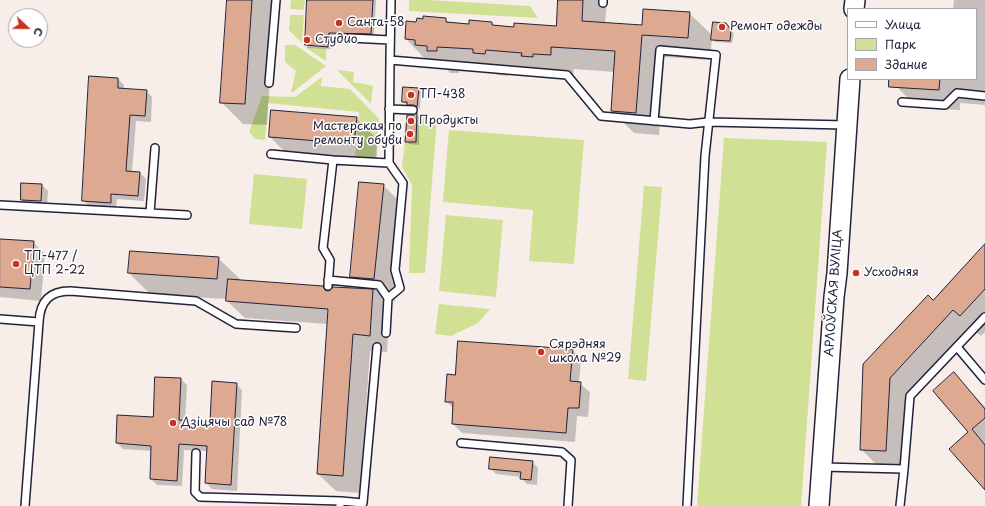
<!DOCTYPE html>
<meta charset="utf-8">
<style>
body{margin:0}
#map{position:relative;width:985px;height:506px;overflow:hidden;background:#f8eee9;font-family:"Playpen Sans",sans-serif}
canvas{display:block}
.legend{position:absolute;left:847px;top:8px;width:130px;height:72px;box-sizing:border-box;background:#fff;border:1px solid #a7a7b1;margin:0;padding:5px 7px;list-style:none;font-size:12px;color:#22223b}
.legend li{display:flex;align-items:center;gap:8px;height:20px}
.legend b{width:20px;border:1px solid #a7a7b1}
.north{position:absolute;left:8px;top:8px;width:40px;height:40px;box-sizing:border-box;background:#fff;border:1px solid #a7a7b1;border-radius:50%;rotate:112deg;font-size:11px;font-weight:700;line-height:16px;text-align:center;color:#22223b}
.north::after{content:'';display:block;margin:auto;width:14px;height:18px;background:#c8321e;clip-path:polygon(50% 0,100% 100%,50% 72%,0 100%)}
</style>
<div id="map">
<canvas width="985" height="506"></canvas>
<ul class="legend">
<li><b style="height:5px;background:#fff"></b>Улица</li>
<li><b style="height:11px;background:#d0e094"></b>Парк</li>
<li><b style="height:11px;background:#dda991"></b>Здание</li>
</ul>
<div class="north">С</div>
</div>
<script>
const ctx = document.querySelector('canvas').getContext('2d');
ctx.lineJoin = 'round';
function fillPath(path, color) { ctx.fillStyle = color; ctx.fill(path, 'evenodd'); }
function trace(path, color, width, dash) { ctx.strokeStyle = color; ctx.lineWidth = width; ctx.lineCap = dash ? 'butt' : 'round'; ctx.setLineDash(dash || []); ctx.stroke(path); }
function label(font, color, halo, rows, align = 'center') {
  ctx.font = font + ' "Playpen Sans",sans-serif'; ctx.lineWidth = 3; ctx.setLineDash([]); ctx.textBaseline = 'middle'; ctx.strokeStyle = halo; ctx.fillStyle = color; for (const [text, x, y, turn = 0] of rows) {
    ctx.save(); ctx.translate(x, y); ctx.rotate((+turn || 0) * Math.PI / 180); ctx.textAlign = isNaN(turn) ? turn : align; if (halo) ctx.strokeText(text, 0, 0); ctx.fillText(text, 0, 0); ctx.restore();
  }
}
const green = new Path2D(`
 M291,0H305L304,10L290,9Z
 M409,0H429L530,6L538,18L409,11Z
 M290,15H304L302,43L289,30Z
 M285,45H295L326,66L293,92H291L296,71L285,62Z
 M305,47L326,48V61Z
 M337,70L354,72L353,82L373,86L371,104Z
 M322,77L321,86L350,89L379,119L375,160L355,158L359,112L268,103L265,140L256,139L249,132L262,96L295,97Z
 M418,115L437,117L425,273H409L412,185L402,167L405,142H416Z
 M449,130L584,140L574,264L529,261L533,210L443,202Z
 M724,138L827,142L801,506H697Z
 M254,174L307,179L302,229L249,224Z
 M644,186L662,187L646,381L628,379Z
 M446,215L503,220L496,297L439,291Z
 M439,304L490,309L478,323L451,336L435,334Z`);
const shadow = new Path2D(`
 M228,0H275L267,125L243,124L221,102Z
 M308,0H376L374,36L332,35L331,49L308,48L306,45Z
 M559,0H607L605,24L643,26L689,13L713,36L729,27L734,34L732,43L715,42L712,38L710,60L664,57L659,135L634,133L612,111L615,72L574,69L573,77L555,76V79L545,78L541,75L508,72V76L497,75L492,71L460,69L459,73H450L445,67L428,62L406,39L417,23L445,19L450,23L470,25V21L492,23L495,26L515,28L557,27Z
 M954,0H985V105L960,103V110L918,108L897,87L898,79H976V9H953Z
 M118,79L124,85V89L146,91L152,97L151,122L136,121L132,172L140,173L146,179L144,201L117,199L116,208L89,206L83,200Z
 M419,89L421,92L420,109L417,107H411L403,102Z
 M416,114L419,117V145L409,144L406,141L413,116Z
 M356,118L378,140L376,165L291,158L270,137Z
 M42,185L48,191L47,207L28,206L22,200Z
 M383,185L405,207L395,301L382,299L390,308L387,352L370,351L360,493L336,491L318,474L328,324L245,318L227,301V299L151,295L129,273L218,258L240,279V281L323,287L327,292L364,290L351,277Z
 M0,240L33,242L45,254L41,301L0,297Z
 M985,245V332L981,336L974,330L910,399L907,471L882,470L861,449L864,365L933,301Z
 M572,350L581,359L579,383L590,392L588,417L577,416L575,442L462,433L453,424L454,409L446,401L456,376Z
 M954,374L985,407V489L970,432Z
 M156,378L181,379L187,385L185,421L211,423L236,384L242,390L237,491L212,489L206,483L208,451L184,450L182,486L157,485L151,479L152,451L123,449L117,443L154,418Z
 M532,462L538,468L537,485L527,484L521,478V477L496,474L490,468Z`);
const building = new Path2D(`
 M227,0H252L245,104L220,103Z
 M307,0H373L371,34L329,33L328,47L305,45Z
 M558,0H583L582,21L642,25L643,9L690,12L688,38L642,35L636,113L611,111L615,51L551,47V55L533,54V57L521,56L522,53L486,50L485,54L473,53V49L437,47V51H427V46L415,45V40L405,39L406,21L416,22L417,18L423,19V16L446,18V22L469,24V20L492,22V25L514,27V23L556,26Z
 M713,22L726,23L731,30L730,41L711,40Z
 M89,76L118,78V88L147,90L145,116L130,115L126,171L140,172L138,196L111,194V203L82,201Z
 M889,79H940L939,90L889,87Z
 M403,87L419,88L417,107L414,105H407V102H402Z
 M271,110L357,117L354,144L269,137Z
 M417,113L416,142H405L407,115H413Z
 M359,182L384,184L374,279L350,277Z
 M21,183L42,184L41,201L21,200Z
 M0,239L34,241L30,289L0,287Z
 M985,244V289L960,316L953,310L890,378L886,451L860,450L863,364L928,295L933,300Z
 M130,251L219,257L217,279L128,273Z
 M228,279L323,286L325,290L328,291L330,290L333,287L373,289L370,336L353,334L343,476L317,474L328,309L226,301Z
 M458,341L573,349L570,381L581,382L579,408H568L566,433L452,424L453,402H445L447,374L455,375Z
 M954,372L985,409V418L972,429L985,445V490L949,449L968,432L933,391Z
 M155,377L181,378L179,420L210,422L212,381L237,383L231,485L205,483L207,446L179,444L177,481L150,479L151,446L116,443L117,415L153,417Z
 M490,457L533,461L531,480L520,479L521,472L489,469Z`);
const lane = new Path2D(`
 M391,0L390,60L567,75L601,116L690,124L708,122L846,125
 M603,3V0
 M350,38L390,40
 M269,83L276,0
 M902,102L945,105L957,93L985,96
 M389,109L413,110
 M654,121L660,50L716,55L705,156L687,506
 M271,154L333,160
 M0,205L187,215
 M150,213L155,148
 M328,280L379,285L388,298
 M328,286L330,260L323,248L333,160L389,163L390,60
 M0,319L39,322L25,506
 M39,322C40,301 50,291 70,291L196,301L236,324L296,328
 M386,333L388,298L400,288L395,270L403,183L389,163
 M957,347L985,380
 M461,443L562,452L571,460L568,506
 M196,453L195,492L200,497L341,501
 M822,467L904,469L910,396L985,317
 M340,505L341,501L363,503L377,347
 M900,506L904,469`);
const secondary = new Path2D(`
 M854,9L855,0
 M819,506L834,297L837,273L850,79`);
const markers = [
 [339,23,4,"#c8321e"],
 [722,27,4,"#c8321e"],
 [307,40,4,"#c8321e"],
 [411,95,4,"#c8321e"],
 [411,121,4,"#c8321e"],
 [410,134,4,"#c8321e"],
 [16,264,4,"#c8321e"],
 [856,273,4,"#c8321e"],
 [541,352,4,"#c8321e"],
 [173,423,4,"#c8321e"]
];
const poiNames = [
 ["Санта-58",347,23],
 ["Ремонт одежды",730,27],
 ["Студио",315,40],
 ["ТП-438",419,95],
 ["Продукты",419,121],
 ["Мастерская по",402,127,"right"],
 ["ремонту обуви",402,141,"right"],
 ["ТП-477 /",24,257],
 ["ЦТП 2-22",24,271],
 ["Усходняя",864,273],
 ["Сярэдняя",549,345],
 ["школа №29",549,359],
 ["Дзіцячы сад №78",181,423]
];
const streetNames = [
 ["АРЛОЎСКАЯ ВУЛІЦА",834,293,-86]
];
fillPath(green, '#d0e094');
fillPath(shadow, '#0003');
fillPath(building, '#dda991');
trace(building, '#22223b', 1);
trace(lane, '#22223b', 10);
trace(secondary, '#22223b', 22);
trace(lane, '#fff', 7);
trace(secondary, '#fff', 19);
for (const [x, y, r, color] of markers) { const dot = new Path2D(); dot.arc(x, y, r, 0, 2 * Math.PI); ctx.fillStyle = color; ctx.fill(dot); trace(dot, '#fff', 1.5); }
label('12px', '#22223b', '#fff', poiNames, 'left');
label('12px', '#22223b', '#fff', streetNames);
</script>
